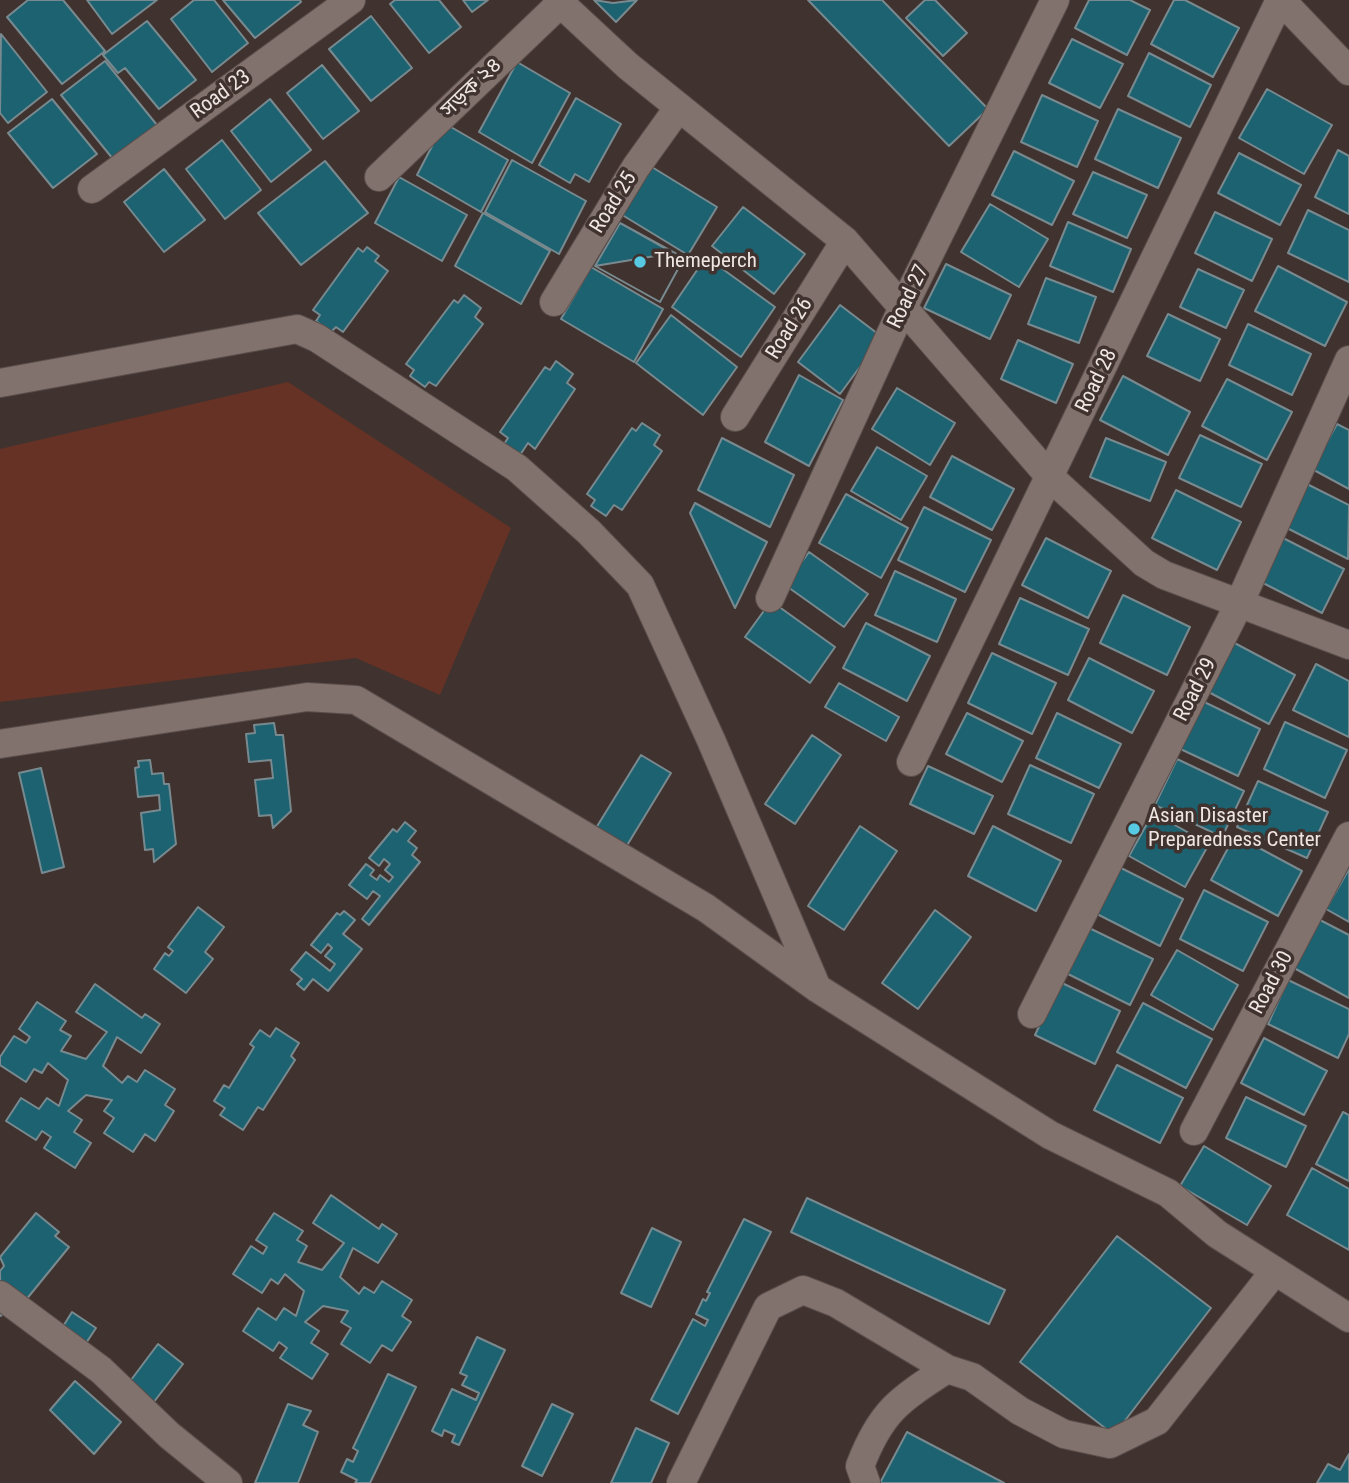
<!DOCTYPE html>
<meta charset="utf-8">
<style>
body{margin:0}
canvas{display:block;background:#40322e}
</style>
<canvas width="1349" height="1483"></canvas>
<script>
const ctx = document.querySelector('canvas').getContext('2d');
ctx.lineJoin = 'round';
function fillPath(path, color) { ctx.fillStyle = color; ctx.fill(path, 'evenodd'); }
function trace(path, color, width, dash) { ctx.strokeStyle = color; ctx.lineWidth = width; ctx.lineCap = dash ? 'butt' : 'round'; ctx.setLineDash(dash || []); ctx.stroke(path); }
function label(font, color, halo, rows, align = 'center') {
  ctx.font = font + ' "Roboto Condensed","Noto Sans Bengali",sans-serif'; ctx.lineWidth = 7; ctx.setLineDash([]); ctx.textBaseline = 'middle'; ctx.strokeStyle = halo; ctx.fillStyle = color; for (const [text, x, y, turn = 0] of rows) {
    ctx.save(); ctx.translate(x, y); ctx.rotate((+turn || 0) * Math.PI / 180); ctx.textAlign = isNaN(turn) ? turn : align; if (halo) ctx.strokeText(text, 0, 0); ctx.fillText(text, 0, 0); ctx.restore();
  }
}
const green = new Path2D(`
 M288,382L511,528L440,695L356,658L0,702V449Z`);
const building = new Path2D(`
 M28,0H63L105,51L62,84L7,17Z
 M87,0H157L112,34Z
 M194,0H214L248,43L212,72L171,19Z
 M223,0H300L301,2L255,38Z
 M395,0H439L461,27L429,53L390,4Z
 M463,0H488L472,12Z
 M594,0L613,3L637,0L616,22Z
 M808,0H882L988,109L949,146Z
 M925,0H935L967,33L943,56L906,18Z
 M1089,0H1130L1150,10L1127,55L1075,28Z
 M1174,0H1185L1239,28L1213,77L1151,44Z
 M371,16L412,68L371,101L329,49Z
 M147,21L196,80L159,109L125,68L118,73L103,55Z
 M1,34L47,92L8,123L0,113Z
 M1072,39L1123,64L1100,108L1049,83Z
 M1149,53L1211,85L1190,127L1128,96Z
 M105,61L157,125L113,159L61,95Z
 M517,62L570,93L532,163L479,132Z
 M322,65L359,111L323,139L287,93Z
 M1267,89L1332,125L1304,174L1239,138Z
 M1042,95L1098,121L1077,167L1021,142Z
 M576,98L621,124L589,182L575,174L570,183L539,165Z
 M52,99L97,154L53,188L8,133Z
 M270,99L311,150L271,182L231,131Z
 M1118,109L1181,138L1158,188L1095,159Z
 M444,123L508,160L481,212L417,175Z
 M222,140L261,190L225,219L186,169Z
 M1338,150L1349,156V214L1315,197Z
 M1014,151L1074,181L1052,225L992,195Z
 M1239,153L1301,185L1280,225L1218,193Z
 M512,160L586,201L559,254L485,212Z
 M325,161L368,213L301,265L258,213Z
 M647,164L717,207L688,255L619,213Z
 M164,169L205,220L164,252L124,202Z
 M1093,172L1147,195L1127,238L1073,214Z
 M399,177L467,215L442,261L375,223Z
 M990,204L1048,239L1019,287L961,252Z
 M743,207L805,254L774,294L712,246Z
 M1308,210L1349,230V282L1288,253Z
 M1215,212L1272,239L1252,281L1195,253Z
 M483,213L550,251L521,304L455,266Z
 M1068,222L1131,249L1113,292L1050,266Z
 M620,223L684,258L660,302L595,266Z
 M620,223L673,253L595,266Z
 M620,223L684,258L660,302L595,266Z
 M367,247L379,256L375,261L388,271L343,332L336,327L331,332L316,321L320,315L313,310L358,248L363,252Z
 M706,257L775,307L741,357L672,307Z
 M946,264L1011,295L990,339L924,308Z
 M1278,266L1347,302L1325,346L1255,311Z
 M591,267L663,309L634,362L561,319Z
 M1198,269L1244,290L1226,328L1180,307Z
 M1046,278L1096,297L1079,343L1028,324Z
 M464,295L481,308L475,317L483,324L436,386L429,382L425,387L410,376L414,370L406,364L454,300L458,303Z
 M840,305L882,337L840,394L798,362Z
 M1168,314L1220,339L1200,381L1147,356Z
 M671,315L737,367L703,415L636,363Z
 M1248,324L1311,354L1292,395L1229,365Z
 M1018,340L1073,364L1056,403L1001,379Z
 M556,361L573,374L567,383L575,389L535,449L528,443L520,455L504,444L508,438L500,432L545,367L550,370Z
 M799,375L843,400L809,466L765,442Z
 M1123,376L1190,412L1168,455L1100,420Z
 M1227,379L1292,412L1267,460L1202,426Z
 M897,388L955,423L930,465L872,429Z
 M642,423L660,435L654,445L662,451L622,510L614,505L606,516L591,506L595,500L587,494L632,428L636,431Z
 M1337,424L1349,430V489L1312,469Z
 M1200,435L1262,464L1241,507L1179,478Z
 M722,438L794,475L770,527L698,490Z
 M1106,438L1166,462L1150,501L1090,477Z
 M877,447L927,476L901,520L851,491Z
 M952,456L1014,489L992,530L930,497Z
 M1305,483L1349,505L1348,559L1283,526Z
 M1176,490L1241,522L1217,570L1152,538Z
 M846,494L908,528L881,578L819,543Z
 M695,503L767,542L735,608L690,513Z
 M924,507L991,540L965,592L898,560Z
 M1046,538L1111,571L1088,618L1022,585Z
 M1283,538L1344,569L1322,613L1261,582Z
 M809,552L868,594L844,627L785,585Z
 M895,571L956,599L937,642L875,615Z
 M1123,595L1190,627L1167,675L1100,643Z
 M1020,598L1089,629L1068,675L999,644Z
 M771,601L835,647L810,683L745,637Z
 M866,623L930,656L907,701L843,668Z
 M1227,639L1295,675L1269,724L1201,688Z
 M992,653L1056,683L1032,734L968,703Z
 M1089,658L1154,691L1132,733L1068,700Z
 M1316,664L1349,681V737L1293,710Z
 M839,683L899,717L886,741L825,707Z
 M1196,698L1260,729L1238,776L1174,746Z
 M967,713L1023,741L1002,782L946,754Z
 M1057,713L1121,744L1099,788L1036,758Z
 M1285,722L1347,750L1325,798L1264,769Z
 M274,723L276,735H283L291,811L273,828L271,815L259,816L255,780L273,778L271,760L249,762L246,734L255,733L254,725Z
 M812,735L841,755L795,824L765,804Z
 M641,755L671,773L626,847L596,828Z
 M1177,759L1244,791L1222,837L1155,805Z
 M150,760L152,774L163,773L164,784H169L176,844L154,862L153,849L145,850L141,813L160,810L159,795L138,797L135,768L139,767L138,761Z
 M1030,765L1094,794L1071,843L1008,814Z
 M928,766L993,796L974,834L910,804Z
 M41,768L64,867L42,873L19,773Z
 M1258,781L1328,812L1307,858L1237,827Z
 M1153,813L1209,844L1185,887L1129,856Z
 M405,822L416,831L408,841L417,848L412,855L420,862L369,925L362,919L380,896L373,891L367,899L349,885L366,864L374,870L370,875L377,880L380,875L389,882L393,877L385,870L390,864L384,859L379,866L369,858L393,829L397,832Z
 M860,826L897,851L844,930L808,906Z
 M993,826L1061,861L1036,911L968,876Z
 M1235,835L1302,871L1278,916L1211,880Z
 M1119,867L1183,899L1160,946L1095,913Z
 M1349,869V922L1326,909Z
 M1204,890L1268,922L1243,971L1180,939Z
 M198,907L224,927L205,952L213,959L186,993L154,969L165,953L169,956L173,951L168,947Z
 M935,910L971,937L918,1009L882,983Z
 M344,911L355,920L343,934L362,949L328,991L313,979L304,990L297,984L302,979L291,970L306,952L330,971L335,964L325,956L332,948L328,944L321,953L311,945L337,913L340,915Z
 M1320,920L1349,935V998L1294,968Z
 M1083,925L1153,959L1130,1005L1060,970Z
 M1177,950L1238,985L1213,1030L1151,995Z
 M1288,980L1349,1009V1034L1338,1058L1268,1024Z
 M1060,982L1120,1011L1095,1064L1035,1035Z
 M95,984L142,1018L145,1014L160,1024L141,1053L117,1037L103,1066L122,1083L128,1076L137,1082L145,1070L175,1089L165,1105L174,1111L155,1141L145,1134L133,1152L104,1133L114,1118L104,1111L112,1100L86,1095L68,1111L82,1120L74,1132L91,1143L75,1168L44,1148L51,1137L42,1131L36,1140L6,1121L21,1098L39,1109L47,1098L59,1106L68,1080L48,1063L42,1073L34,1069L26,1082L0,1065V1057L14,1036L26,1043L30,1037L19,1029L37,1002L66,1021L60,1030L71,1036L61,1051L86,1059L107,1032L76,1012Z
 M1143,1003L1212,1039L1186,1088L1117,1052Z
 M276,1028L299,1043L291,1056L295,1060L263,1110L258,1107L243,1130L220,1115L225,1108L214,1101L224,1085L229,1088L254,1047L250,1044L260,1030L270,1037Z
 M1264,1038L1327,1071L1304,1115L1241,1083Z
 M1117,1065L1183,1098L1160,1143L1094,1110Z
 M1246,1097L1306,1126L1286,1167L1226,1138Z
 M1343,1112L1349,1115V1181L1316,1164Z
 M1204,1146L1271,1186L1247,1225L1180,1186Z
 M1312,1168L1349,1189V1250L1287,1215Z
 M331,1195L379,1229L382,1224L397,1234L378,1263L353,1248L340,1277L359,1294L364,1287L374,1293L382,1281L412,1300L402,1316L411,1322L392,1351L382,1345L370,1363L341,1344L351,1328L341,1322L348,1311L323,1306L305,1322L319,1331L311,1343L328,1354L312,1379L280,1358L287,1348L279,1342L273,1351L243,1331L258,1308L276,1320L284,1308L296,1316L304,1291L285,1274L278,1284L271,1279L262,1293L233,1274L251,1246L263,1254L267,1247L256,1240L274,1213L303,1231L297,1240L307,1246L298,1262L322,1270L344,1243L313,1223Z
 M807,1198L1005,1290L989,1324L791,1232Z
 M36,1213L59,1232L55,1236L69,1247L12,1317L5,1311L1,1316L0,1271L4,1266L0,1257Z
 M744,1219L771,1232L678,1414L651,1400L693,1319L705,1326L708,1320L696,1314L703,1299L706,1301L710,1293L707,1292Z
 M652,1228L681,1242L651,1307L621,1293Z
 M1117,1236L1211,1308L1114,1435L1020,1362Z
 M72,1312L96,1328L75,1360L52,1344Z
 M477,1337L505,1350L459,1445L452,1442L455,1435L444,1430L442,1436L432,1431L452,1389L476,1400L479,1393L462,1385L467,1376L460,1373Z
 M158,1344L183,1364L147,1411L122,1392Z
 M388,1374L416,1387L370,1483H355L357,1480L341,1472L347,1459L353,1462L358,1451L353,1448Z
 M75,1381L121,1422L94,1454L50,1410Z
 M288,1404L311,1411L303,1425L318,1432L298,1483H255Z
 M552,1404L573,1414L542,1476L522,1466Z
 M636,1428L669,1443L651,1483H611Z
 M907,1432L1004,1483H880Z
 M1349,1454V1483H1317L1328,1464L1340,1470Z`);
const minor = new Path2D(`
 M557,0L628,66L845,241L1051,478L1144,563L1164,575L1349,645
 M1281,0L1349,71
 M379,177L564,0
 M92,189L351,0
 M554,302L636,167L679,107
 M0,383L297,329L317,338L517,468L589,532L640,585L711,740L817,988
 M735,417L845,241
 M770,598L903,307L1055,0
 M0,744L307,697L356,700L706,908L817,988L1050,1135L1168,1193L1217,1234L1349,1318
 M911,762L1280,0
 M1032,1014L1239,604L1349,360
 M1194,1131L1349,836
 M0,1295L101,1370L169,1435L228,1483
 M681,1483L768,1307L803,1290L836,1303L947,1369
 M866,1483L860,1466C881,1411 899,1400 947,1369L972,1377L1020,1411L1064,1434L1110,1444L1157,1421L1274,1272`);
const markers = [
 [640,262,7,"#57c9e2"],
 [1134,829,7,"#57c9e2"]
];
const streetNames = [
 ["সড়ক ২৪",472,88,-44],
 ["Road 23",221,95,-36],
 ["Road 25",614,203,-58],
 ["Road 27",909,297,-64],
 ["Road 26",790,329,-58],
 ["Road 28",1097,381,-64],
 ["Road 29",1196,690,-63],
 ["Road 30",1272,983,-62]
];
const poiNames = [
 ["Themeperch",654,262],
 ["Asian Disaster",1148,817],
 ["Preparedness Center",1148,841]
];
fillPath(green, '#653225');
fillPath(building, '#1c6270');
trace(building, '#788a8f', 2);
trace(minor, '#5a4e4b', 30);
trace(minor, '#82726d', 28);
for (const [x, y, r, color] of markers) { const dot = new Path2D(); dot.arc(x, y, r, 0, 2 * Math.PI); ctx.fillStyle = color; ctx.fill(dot); trace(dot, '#40322e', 2.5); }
label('21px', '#efe6e3', '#40322e', streetNames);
label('21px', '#efe6e3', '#40322e', poiNames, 'left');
</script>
